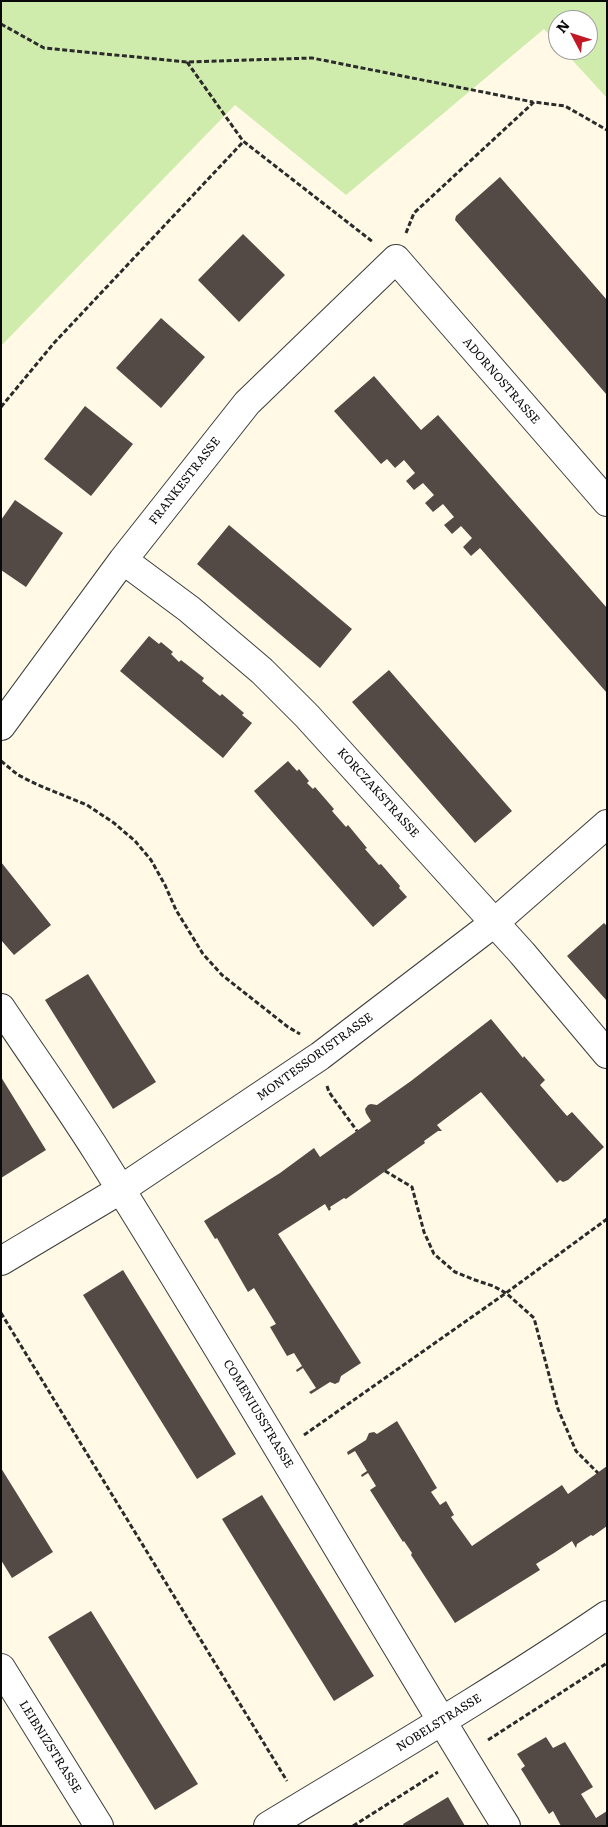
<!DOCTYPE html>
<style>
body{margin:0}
#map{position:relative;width:608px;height:1827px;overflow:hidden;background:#fff9e6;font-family:Literata,serif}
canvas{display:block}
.frame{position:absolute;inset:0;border:2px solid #090909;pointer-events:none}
.north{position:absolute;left:548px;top:10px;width:50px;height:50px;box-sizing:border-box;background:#fff;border:1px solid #9d9d9d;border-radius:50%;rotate:310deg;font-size:14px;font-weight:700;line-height:20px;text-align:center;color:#090909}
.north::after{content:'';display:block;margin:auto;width:18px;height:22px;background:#c31826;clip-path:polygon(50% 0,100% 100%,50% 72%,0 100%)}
</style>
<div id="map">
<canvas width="608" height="1827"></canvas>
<div class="frame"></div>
<div class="north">N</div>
</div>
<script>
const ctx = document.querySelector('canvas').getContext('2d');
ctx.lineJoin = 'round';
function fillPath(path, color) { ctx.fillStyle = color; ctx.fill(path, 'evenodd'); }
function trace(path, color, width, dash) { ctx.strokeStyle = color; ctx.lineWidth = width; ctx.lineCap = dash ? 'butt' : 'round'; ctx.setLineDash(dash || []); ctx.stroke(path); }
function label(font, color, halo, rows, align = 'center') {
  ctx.font = font + ' Literata,serif'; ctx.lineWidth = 5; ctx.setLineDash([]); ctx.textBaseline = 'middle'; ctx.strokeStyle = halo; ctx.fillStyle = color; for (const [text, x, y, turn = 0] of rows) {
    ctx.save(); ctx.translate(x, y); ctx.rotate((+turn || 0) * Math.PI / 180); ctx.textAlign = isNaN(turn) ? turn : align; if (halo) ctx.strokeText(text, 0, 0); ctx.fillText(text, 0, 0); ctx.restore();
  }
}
const green = new Path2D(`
 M1,1H607V98L563,50H588V20H558V44L544,29L346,195L235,105L1,346Z`);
const building = new Path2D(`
 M500,177L607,300V395L455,220L456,216Z
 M243,234L285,275L239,322L198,280Z
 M161,318L205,357L161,408L116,368Z
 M374,376L421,430L438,415L607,608V693L480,548L471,556L463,547L472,538L461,526L452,534L444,525L454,517L443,504L433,512L425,503L434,495L423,483L414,490L406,481L415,473L404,460L395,468L387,459L381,464L334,411Z
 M85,406L133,444L91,496L44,459Z
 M15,500L63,533L26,587L1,570V520Z
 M229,525L352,629L320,668L197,564Z
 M149,636L159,644L161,642L173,652L171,654L179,662L181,660L204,678L202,681L220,696L222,694L244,713L242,715L252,723L223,758L120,671Z
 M389,670L512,811L475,843L352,702Z
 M288,761L297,771L299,769L309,781L307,783L313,789L315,787L334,809L332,811L346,827L348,825L367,848L365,849L379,865L381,864L400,886L399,888L407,897L373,927L254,791Z
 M1,862L51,925L14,955L1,940Z
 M604,923L607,926V1001L567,956Z
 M88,974L156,1082L113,1109L45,1000Z
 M491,1019L523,1058L524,1056L545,1080L540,1085L567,1116L572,1112L604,1147L568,1180L563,1182L560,1180L557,1183L481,1092L437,1125L442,1131H438L424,1141L425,1143L346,1199L344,1198L330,1207L331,1209L329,1211L325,1204L278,1234L361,1363L341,1376L339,1382L335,1384L330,1382L311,1394L309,1392L316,1388L303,1368L297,1372L296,1370L302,1366L294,1353L287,1356L270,1327L276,1324L254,1288L248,1292L217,1238L215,1239L204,1221L280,1173L314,1148L320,1157L371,1121L366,1113L365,1109L368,1105L371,1104L377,1105L411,1081Z
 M1,1077L46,1150L1,1178Z
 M123,1270L236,1454L197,1479L83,1295Z
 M397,1421L437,1488L431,1492L440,1505L446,1501L454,1515L451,1517L472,1546L562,1485L568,1494L607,1466V1526L593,1536L591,1535L577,1544L576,1548L572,1541L554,1553L536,1564L540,1570L455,1623L411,1555L412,1553L404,1541L403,1542L370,1490L376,1486L368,1473L362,1477L361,1475L367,1471L355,1451L348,1455L347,1452L366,1440L369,1433L374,1432L377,1434Z
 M1,1468L53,1552L12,1578L1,1560Z
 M262,1495L374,1676L334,1701L222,1519Z
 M91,1611L198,1784L155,1810L48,1637Z
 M546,1737L553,1748L565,1742L593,1787L581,1794L596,1818L607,1811V1826H561L553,1811L549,1814L521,1769L525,1766L517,1754Z
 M448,1797L465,1826H404L403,1824Z`);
const path = new Path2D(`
 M1,24L44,48L187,62L312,58L533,102
 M187,62L243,141L373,242
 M406,233L414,213L534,102L565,106L607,130
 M1,407L54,343L243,142
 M1,761L18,775L38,785L87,805L114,823L135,841L151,860L165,885L176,910L203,954L222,975L288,1027L300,1034
 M327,1086L329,1092L357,1131
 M385,1171L412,1187L424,1232L434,1254L455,1272L475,1280L493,1286L506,1293L534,1318L558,1409L576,1451L598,1473
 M1,1313L287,1781
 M304,1435L506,1293L607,1219
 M488,1740L607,1663
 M353,1826L438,1772`);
const minor = new Path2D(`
 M123,560L189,609L262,671L307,716L522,953L607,1054
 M1,726L123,560L247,403L396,259L607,502
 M1,1008C33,1056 67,1104 98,1153C238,1375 368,1603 506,1826
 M1,1261L120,1190L320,1056L494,923L607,824
 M1,1668L99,1826
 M268,1826C382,1757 497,1690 607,1615`);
const streetNames = [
 ["ADORNOSTRASSE",501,381,49],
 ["FRANKESTRASSE",185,481,-52],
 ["KORCZAKSTRASSE",378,793,48],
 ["MONTESSORISTRASSE",315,1057,-36],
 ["COMENIUSSTRASSE",258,1414,59],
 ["NOBELSTRASSE",439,1723,-32],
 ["LEIBNIZSTRASSE",50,1747,58]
];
fillPath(green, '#d0ecad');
fillPath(building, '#534a45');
trace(minor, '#3c3c3c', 30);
trace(path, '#2b2b2b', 3, [5, 2.5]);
trace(minor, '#fff', 28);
label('12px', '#090909', '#fff', streetNames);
</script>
